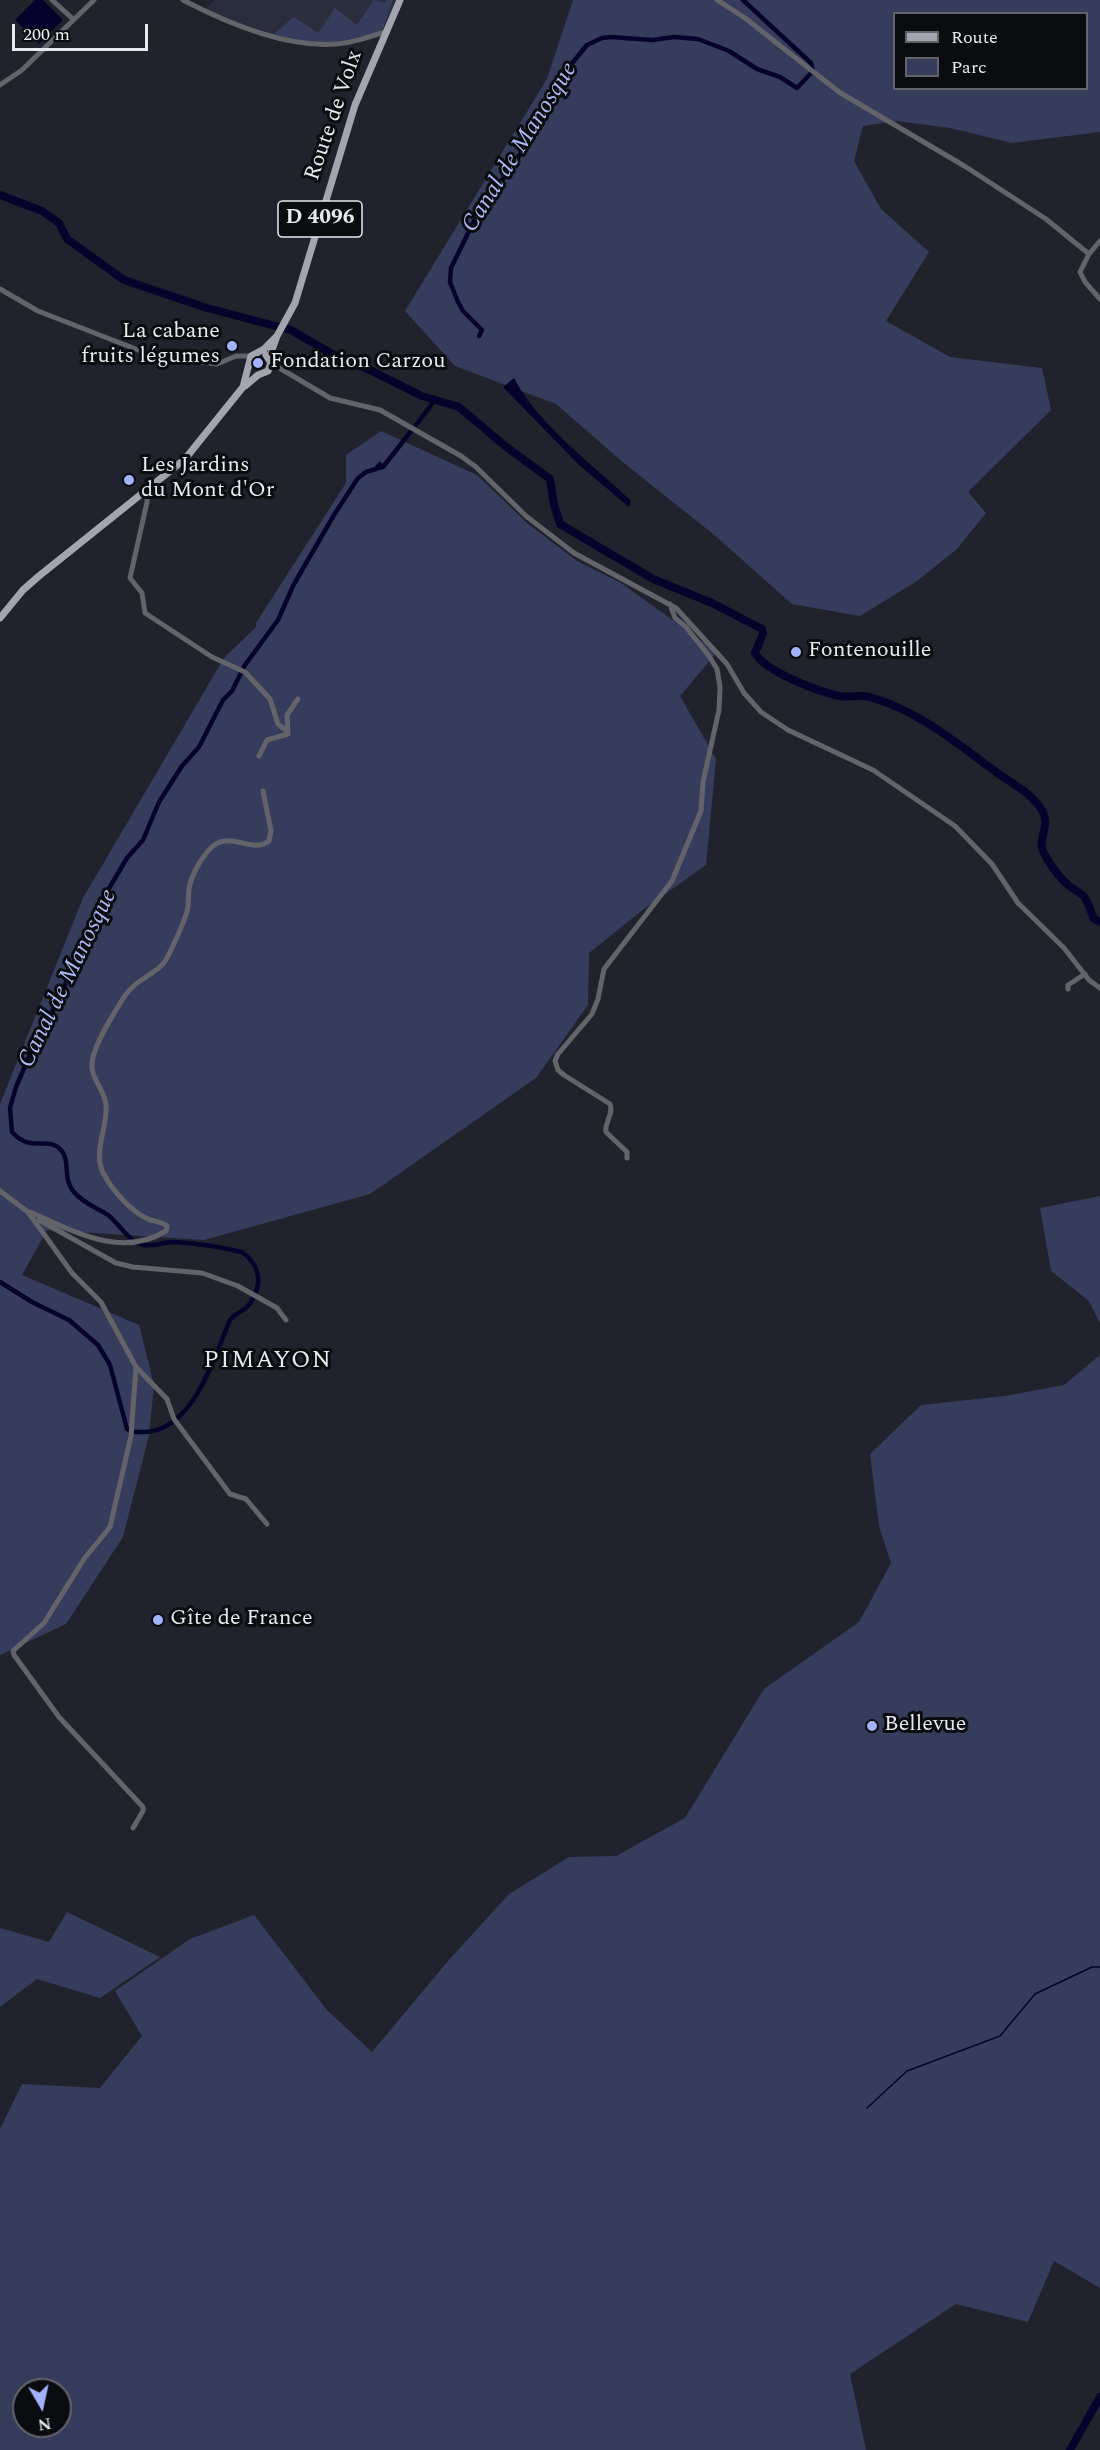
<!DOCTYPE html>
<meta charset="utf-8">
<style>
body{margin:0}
#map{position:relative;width:1100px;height:2450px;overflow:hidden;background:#21232c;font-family:Spectral,serif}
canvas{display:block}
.legend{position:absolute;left:893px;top:12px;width:195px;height:78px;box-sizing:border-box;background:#0b0c10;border:2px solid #636469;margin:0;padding:8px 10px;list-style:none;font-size:18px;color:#e7e9ef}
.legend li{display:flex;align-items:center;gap:12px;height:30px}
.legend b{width:30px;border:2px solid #636469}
.north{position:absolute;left:12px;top:2378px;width:60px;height:60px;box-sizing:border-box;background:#0b0c10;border:2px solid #636469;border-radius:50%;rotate:171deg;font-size:16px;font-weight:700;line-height:24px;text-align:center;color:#e7e9ef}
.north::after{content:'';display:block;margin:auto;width:21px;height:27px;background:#a2b2fd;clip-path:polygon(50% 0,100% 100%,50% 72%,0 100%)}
.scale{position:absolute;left:12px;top:24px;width:136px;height:27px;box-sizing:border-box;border:3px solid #e7e9ef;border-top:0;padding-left:8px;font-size:18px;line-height:21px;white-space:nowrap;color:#e7e9ef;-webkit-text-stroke:4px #0b0c10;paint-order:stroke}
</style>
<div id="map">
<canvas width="1100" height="2450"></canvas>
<ul class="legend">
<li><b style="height:8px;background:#a2a4ae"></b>Route</li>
<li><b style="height:16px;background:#363d5c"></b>Parc</li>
</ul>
<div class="north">N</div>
<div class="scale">200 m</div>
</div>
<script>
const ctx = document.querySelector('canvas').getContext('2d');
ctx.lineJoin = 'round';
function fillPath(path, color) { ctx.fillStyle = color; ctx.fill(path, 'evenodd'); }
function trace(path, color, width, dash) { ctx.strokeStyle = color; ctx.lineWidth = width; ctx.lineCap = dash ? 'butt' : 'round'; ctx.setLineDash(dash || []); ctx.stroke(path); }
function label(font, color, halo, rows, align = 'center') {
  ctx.font = font + ' Spectral,serif'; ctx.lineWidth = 6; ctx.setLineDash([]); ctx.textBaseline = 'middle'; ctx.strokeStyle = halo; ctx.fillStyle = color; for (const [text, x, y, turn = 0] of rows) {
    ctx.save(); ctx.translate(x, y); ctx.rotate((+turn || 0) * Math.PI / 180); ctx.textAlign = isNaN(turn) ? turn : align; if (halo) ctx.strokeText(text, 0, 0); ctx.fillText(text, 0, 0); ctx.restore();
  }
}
const built = new Path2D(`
 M215,0H400L385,32L337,44L270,35L204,11Z`);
const green = new Path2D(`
 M374,0L385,3L387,0H393L383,29L379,32C337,44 317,46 274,34L294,17L318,33L335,8L357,25Z
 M573,0H1100V132L1012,143L950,128L897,121L863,126L854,161L881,209L929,252L886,321L950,357L1042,368L1051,410L968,492L986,513L957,549L917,581L860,616L792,604L712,533L625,464L556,404L455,366L405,311L547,79ZM894,14H1086V88H894Z
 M381,431L477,475L527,523L577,561L621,583L717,652L680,696L716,759L706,865L644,909L589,953L588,1005L536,1078L370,1194L204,1240L47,1230L22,1275L139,1325L154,1385L149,1435L123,1537L66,1624L0,1655V1104L83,898L224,658L256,627V623L346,483V455Z
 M1100,1196V1323L1089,1301L1051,1271L1040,1208Z
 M1100,1355V2288L1054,2261L1028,2322L956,2304L850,2374L866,2450H0V2129L22,2084L100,2088L142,2036L115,1991L190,1939L254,1915L327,2010L372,2052L448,1961L509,1894L569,1857L616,1856L685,1818L764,1689L859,1622L891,1563L879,1526L870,1454L921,1405L1005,1396L1064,1385ZM24,2390H60V2426H24Z
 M67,1912L160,1957L100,1998L37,1979L0,2007V1928L49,1942Z`);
const water = new Path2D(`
 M35,0H43L63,20L39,44L15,20Z
 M514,378C538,425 594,465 631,501L629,507L579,465L503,387Z`);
const stream = new Path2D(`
 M867,2108L907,2071L1000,2036L1035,1994L1092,1967H1100`);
const canal = new Path2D(`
 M479,336L482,330L463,311L458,302L450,282L451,268L475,219L528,143L569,67L587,45L602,38L611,37L652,40L674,37L698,39L729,51L757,69L780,77L797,88L813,71L811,63L743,0
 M416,425L435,400
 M378,468L383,467L412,430
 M0,1282L32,1302L69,1320L98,1345L110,1365L127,1429C132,1433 137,1432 144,1432C193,1432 214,1357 230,1320C240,1308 246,1314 254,1296
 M256,1292C262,1277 255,1261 242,1252C221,1247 196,1243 174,1242C159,1242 148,1250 134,1241C124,1234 118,1223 108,1215C96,1207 84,1204 74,1192C62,1179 71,1161 61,1150C47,1135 32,1154 12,1132L10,1108L16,1087L32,1050L61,995L85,933L98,907L127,858L143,840L159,802L182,766L199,747L223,700L232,691L245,665L278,620L294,584L334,515L358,478L366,472L376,469L380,464`);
const river = new Path2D(`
 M0,195L42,211L59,223L67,239L124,280L207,308L291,330L334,355L368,369L422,396L459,407L505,446L550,479L554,505L560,524L653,579L712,603L762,629L763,634L755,653C766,672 817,691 839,696C849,698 860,694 870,697C923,712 963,749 1006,779C1021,789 1034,796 1043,812C1051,828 1035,840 1045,855C1051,866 1058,876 1067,884C1072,889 1081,892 1085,898C1089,904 1091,912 1094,919L1100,922
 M1070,2450L1100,2397`);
const minor = new Path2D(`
 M52,0L73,19
 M183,0C227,23 285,48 336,44C353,43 369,37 385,32
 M717,0L745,18L839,92L966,167L1046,219L1089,254
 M0,85L22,70L94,0
 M1100,241L1089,254L1080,272L1085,282L1100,299
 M0,289L38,311L151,355L217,364L236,356H251
 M271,363L330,398L380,410L461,456L476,467L526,516L574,553L676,608L727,664L744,693L761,712L788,730L873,770L955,826L992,864L1018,903L1064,948L1089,980L1100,988
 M147,492V502L130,578L142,593L145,613L212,657L245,672L270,699L278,724L288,732
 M259,756L267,740L288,734L287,715L298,699
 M1068,989V985L1085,974
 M627,1158V1152L606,1132C604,1122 614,1115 610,1104L564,1075L558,1070L555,1061L558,1054L592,1014L598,999L604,969L672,881L701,811L703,782L719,710L720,687L717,669L709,656L686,627L675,618L670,604
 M0,1191L28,1212L72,1273L101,1302L136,1367L131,1436L110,1527L84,1559L44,1623L13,1651L14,1655L59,1717L143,1807V1811L133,1828
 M30,1212C74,1231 120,1259 166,1231L167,1226C161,1221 153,1222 146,1218C131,1211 113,1191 105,1176C91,1155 108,1128 106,1105C105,1090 90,1078 92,1062C94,1044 114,1013 124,997C136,978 160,973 167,958C174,944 182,927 187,912C189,905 188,897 189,889C191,875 202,856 213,846C230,831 252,854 269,841L271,831L263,791
 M39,1220L116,1263L133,1267L202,1273L238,1286L277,1308L286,1320
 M136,1367L167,1399L174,1419L230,1494L246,1499L267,1524`);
const major = new Path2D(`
 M269,358L277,336L295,303L355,105L400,0
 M245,386L258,375L268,371L271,363L266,355
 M0,618L23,590L39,576L185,459L243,387L251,356L264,349L277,336`);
const markers = [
 [232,346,6,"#a2b2fd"],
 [258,363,6,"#a2b2fd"],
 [129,480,6,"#a2b2fd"],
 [796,652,6,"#a2b2fd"],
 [158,1620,6,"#a2b2fd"],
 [872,1726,6,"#a2b2fd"]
];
const shields = [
 [320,219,84]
];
const shieldNames = [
 ["D 4096",320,219]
];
const streetNames = [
 ["Route de Volx",335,116,-71]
];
const poiNames = [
 ["La cabane",220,333,"right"],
 ["fruits légumes",220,358,"right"],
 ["Fondation Carzou",270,363],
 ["Les Jardins",141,467],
 ["du Mont d'Or",141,492],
 ["Fontenouille",808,652],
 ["Gîte de France",170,1620],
 ["Bellevue",884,1726]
];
const waterNames = [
 ["Canal de Manosque",521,148,-58],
 ["Canal de Manosque",69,979,-64]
];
const neighbourhoodNames = [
 ["PIMAYON",268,1362]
];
fillPath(built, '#2a2e3c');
fillPath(green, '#363d5c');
fillPath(water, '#05032c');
trace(stream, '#05032c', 1.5);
trace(canal, '#05032c', 4.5);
trace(river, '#05032c', 8);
trace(minor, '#626469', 5);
trace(major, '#a2a4ae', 7);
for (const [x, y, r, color] of markers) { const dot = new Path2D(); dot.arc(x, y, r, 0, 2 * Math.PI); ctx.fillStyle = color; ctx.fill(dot); trace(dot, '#0b0c10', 2); }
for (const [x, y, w] of shields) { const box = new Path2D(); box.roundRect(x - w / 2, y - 18, w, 36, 4.5); ctx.fillStyle = '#0b0c10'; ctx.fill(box); trace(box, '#e7e9ef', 1.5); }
label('bold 21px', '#e7e9ef', null, shieldNames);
label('22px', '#e7e9ef', '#0b0c10', streetNames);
label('22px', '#e7e9ef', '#0b0c10', poiNames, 'left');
label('italic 24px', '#acbaf8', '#0b0c10', waterNames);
ctx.letterSpacing = '1.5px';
label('24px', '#e7e9ef', '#0b0c10', neighbourhoodNames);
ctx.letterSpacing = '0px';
</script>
